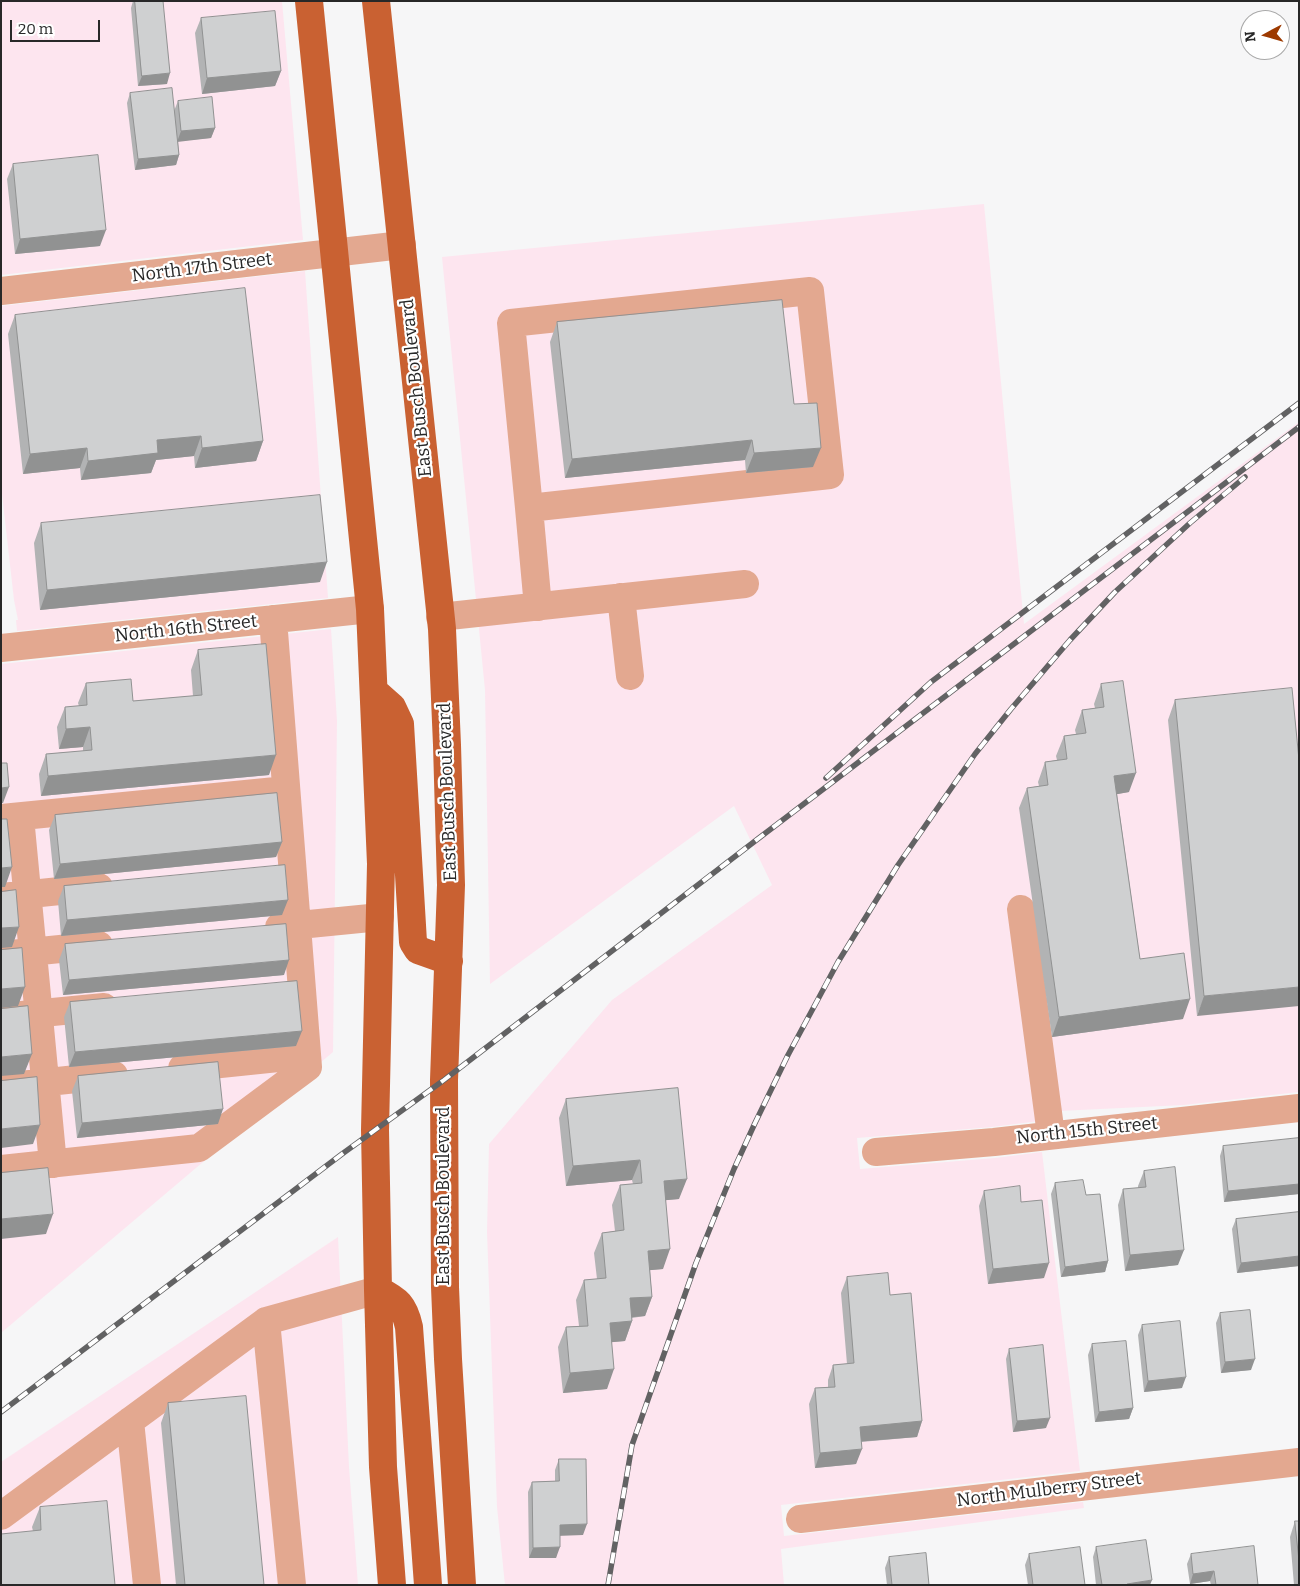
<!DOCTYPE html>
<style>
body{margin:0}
#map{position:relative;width:1300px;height:1586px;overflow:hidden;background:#f6f6f7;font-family:Bitter,serif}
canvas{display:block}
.frame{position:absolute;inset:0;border:2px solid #282828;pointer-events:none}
.north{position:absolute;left:1240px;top:10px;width:50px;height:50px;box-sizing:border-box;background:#fff;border:1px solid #a9a9a9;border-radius:50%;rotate:264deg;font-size:14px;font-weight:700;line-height:20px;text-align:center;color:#282828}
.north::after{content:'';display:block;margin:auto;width:18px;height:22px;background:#9d3a00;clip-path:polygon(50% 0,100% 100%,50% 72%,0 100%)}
.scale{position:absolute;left:10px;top:20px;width:90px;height:22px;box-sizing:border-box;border:2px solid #282828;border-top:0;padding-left:6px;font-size:15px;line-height:18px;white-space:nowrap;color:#282828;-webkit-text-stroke:4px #fff;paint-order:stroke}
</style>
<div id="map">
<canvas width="1300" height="1586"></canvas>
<div class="frame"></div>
<div class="north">N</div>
<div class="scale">20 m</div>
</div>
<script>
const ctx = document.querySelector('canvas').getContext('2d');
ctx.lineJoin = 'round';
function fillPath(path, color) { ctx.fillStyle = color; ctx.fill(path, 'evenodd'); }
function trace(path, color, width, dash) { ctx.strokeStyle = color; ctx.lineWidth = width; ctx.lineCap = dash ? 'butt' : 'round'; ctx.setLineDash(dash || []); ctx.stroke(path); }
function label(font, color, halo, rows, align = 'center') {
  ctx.font = font + ' Bitter,serif'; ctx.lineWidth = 4.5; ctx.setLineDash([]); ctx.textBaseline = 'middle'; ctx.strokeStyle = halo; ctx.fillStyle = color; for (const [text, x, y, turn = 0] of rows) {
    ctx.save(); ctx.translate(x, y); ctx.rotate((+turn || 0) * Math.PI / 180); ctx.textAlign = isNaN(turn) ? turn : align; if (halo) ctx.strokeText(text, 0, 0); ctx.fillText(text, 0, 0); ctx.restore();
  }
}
const commercial = new Path2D(`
 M1,1H282L303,240L1,275Z
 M984,204L1024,624L1299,422V1092L1184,1105L1038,1112L1039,1121L992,1127L857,1138L860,1169L995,1158L1042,1152L1080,1471L781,1505L784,1536L1083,1502L1084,1508L781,1549L784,1585H505L497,1507L487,1232L489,1144L612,1000L772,885L734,806L490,984L485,690L442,257Z
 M305,271L328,598L17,631L16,620H18L14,600L1,485V306Z
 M331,629L337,721L333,1052L1,1333V664Z
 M338,1237L349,1467L358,1585H1V1462Z`);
const minor = new Path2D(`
 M1,291L402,245
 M529,508L511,323L810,291L830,475L529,508L538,607
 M621,597L630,676
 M440,617L745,584
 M1,648L370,609
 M20,817L53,1164
 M2,818L286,790
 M1,897L99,887
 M1021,909L1051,1135
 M279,927L380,917
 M1,955L99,945
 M1,1017L104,1007
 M182,1068L307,1055
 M1,1087L114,1075
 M876,1152L994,1142L1299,1108
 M1,1169L199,1148L308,1067L273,619
 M266,1321L292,1585
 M130,1421L147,1585
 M1,1516L266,1321L378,1290
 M800,1519L1299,1462`);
const major = new Path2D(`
 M309,1L370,609L381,864L375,1130L378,1290L383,1467L392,1585
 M376,1L442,629L447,745L451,885L444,1080L445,1287L448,1359L462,1585
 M374,691L392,707L400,724L413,942L418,950L449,961
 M378,1290C398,1300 404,1305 409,1327L428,1585`);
const rail = new Path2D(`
 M826,778L931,682L1299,403
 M1,1412L342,1154L444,1080L759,838L1299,427
 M608,1585L632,1445L696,1263L734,1169L755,1123L788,1055L838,962L898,865L975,754L1011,709L1070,640L1115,592L1190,523L1245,477`);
const wall = new Path2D(`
 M133,1H135L167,84L138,86L131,8Z
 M201,18L281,71L275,86L202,94L195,33Z
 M130,93L174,111L178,101L215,128L211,138L178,141L179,155L176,165L135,170L127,103Z
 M13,164L100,246L15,254L7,179Z
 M15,315L263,441L256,461L195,468L194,456L156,460L151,473L81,480L80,468L23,474L8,334Z
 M557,322L794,404L813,467L746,473L745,460L565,478L550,342Z
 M41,523L320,582L40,610L34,543Z
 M198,650L269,775L41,796L39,774L46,754L83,751V747L59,749L57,727L65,707L79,706L78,703L86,683L133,701L193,696L191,670Z
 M1101,684L1129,792L1117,794L1140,959L1183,1019L1052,1037L1019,808L1027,788L1039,786L1038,782L1045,762L1057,760L1056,756L1064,736L1076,734L1075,730L1082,710L1095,708L1094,704Z
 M1175,700L1299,760L1197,1016L1168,720Z
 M55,815L282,842L276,857L54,879L49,830Z
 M64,886L282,915L61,936L58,901Z
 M65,944L284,975L63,995L59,960Z
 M70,1002L296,1046L69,1067L64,1017Z
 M78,1076L218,1124L77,1138L72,1091Z
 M678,1088L679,1199L666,1200L663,1269L650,1270L652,1297L645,1316L632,1318V1321L625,1341L612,1342L607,1389L563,1393L558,1347L566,1327L579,1326L576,1300L584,1280L597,1279L594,1253L602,1233L615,1231L612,1205L620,1185L633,1184L632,1180L566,1186L559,1118L566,1099Z
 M1299,1138V1194L1224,1202L1220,1156L1223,1146Z
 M1144,1171L1178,1265L1125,1271L1118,1205L1123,1189L1138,1188V1186Z
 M1055,1183L1086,1195L1108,1261L1105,1272L1061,1277L1051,1194Z
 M984,1191L1021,1202L1044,1278L988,1284L979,1206Z
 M1299,1212V1266L1237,1273L1232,1229L1236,1219Z
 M847,1277L890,1295L922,1421L917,1437L861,1442L856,1464L815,1468L809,1404L815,1388L828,1387V1380L833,1365L847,1364L841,1293Z
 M1220,1313L1251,1370L1221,1373L1216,1323Z
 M1142,1325L1182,1388L1144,1392L1138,1335Z
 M1092,1344L1133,1408L1129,1419L1095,1422L1088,1355Z
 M1009,1349L1046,1428L1013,1432L1006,1359Z
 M168,1403L264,1585H176L161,1423Z
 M559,1459L583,1535H560L556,1558H529L528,1492L532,1482L555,1481V1470Z
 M40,1507L115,1585L33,1531L32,1527Z
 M1295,1521H1299V1585H1294L1290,1537Z
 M1096,1547L1150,1585H1096L1093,1557Z
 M1029,1554L1085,1585H1028L1025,1565Z
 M1191,1554L1258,1585H1211L1210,1581L1190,1584L1187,1564Z
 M889,1557L929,1585H887L885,1568Z`);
const shadedWall = new Path2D(`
 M281,71L275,86L202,94L207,78Z
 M170,73L167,84L138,86L142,76Z
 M215,128L211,138L177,142L181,131Z
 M179,155L176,165L135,170L138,159Z
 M106,230L100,246L15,254L20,239Z
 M201,436L194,456L156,460L151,473L81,480L88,461L157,440Z
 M752,440L745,460L565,478L572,459Z
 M263,441L256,461L195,468L202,448Z
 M87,448L80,468L23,474L30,454Z
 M821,448L813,467L746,473L754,453Z
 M327,562L320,582L40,610L47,590Z
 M90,727L83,747L59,749L66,729Z
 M276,755L269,775L41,796L48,776Z
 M1136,773L1129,792L1107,796L1114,776Z
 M9,787L3,803H1V788Z
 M282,842L276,857L54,879L60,864Z
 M12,867L5,887H1V868Z
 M288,900L282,915L61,936L67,920Z
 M19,927L12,947L1,948V928Z
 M289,960L284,975L63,995L69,980Z
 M25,987L18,1006L1,1008V989Z
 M1299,987V1006L1197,1016L1204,996Z
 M1190,999L1183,1019L1052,1037L1059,1017Z
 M302,1031L296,1046L69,1067L75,1052Z
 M32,1054L24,1074L1,1076V1057Z
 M223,1109L218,1124L77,1138L82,1123Z
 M40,1125L33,1144L1,1148V1129Z
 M640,1160L632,1180L566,1186L573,1166Z
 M687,1179L679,1199L657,1201L664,1181Z
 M1299,1184V1194L1224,1202L1228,1191Z
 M53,1214L46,1234L1,1239V1219Z
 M670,1249L663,1269L641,1271L648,1251Z
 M1184,1250L1178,1265L1125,1271L1130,1255Z
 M1299,1256V1266L1237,1273L1241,1263Z
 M1108,1261L1105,1272L1061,1277L1065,1267Z
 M1049,1263L1044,1278L988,1284L993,1269Z
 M652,1297L645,1316L623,1318L630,1298Z
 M632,1321L625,1341L603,1343L610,1323Z
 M1255,1359L1251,1370L1221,1373L1225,1362Z
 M614,1369L607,1389L563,1393L570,1373Z
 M1186,1377L1182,1388L1144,1392L1148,1381Z
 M1133,1408L1129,1419L1095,1422L1099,1412Z
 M1050,1418L1046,1428L1013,1432L1017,1421Z
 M922,1421L917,1437L855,1442L860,1427Z
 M862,1449L856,1464L815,1468L820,1453Z
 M587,1524L583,1535L556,1536L560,1525Z
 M560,1547L556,1558H529L533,1548Z
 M1214,1571L1210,1581L1190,1584L1193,1574Z
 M1152,1580L1150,1585H1126L1127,1584Z`);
const building = new Path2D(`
 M135,1H163L170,73L142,76Z
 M275,11L281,71L207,78L201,18Z
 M172,88L179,155L138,159L130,93Z
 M212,97L215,128L181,131L178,101Z
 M98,155L106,230L20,239L13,164Z
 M245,288L263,441L202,448L201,436L157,440L158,453L88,461L87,448L30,454L15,315Z
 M782,300L794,404L817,403L821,448L754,453L752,440L572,459L557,322Z
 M320,495L327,562L47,590L41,523Z
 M266,644L276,755L48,776L46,754L92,750L90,727L66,729L65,707L87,705L86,683L131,679L133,701L202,695L198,650Z
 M1123,681L1136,773L1114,776L1140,959L1184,953L1190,999L1059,1017L1027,788L1048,785L1045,762L1067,759L1064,736L1086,733L1082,710L1104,707L1101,684Z
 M1292,688L1299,760V987L1204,996L1175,700Z
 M1,763H7L9,787L1,788Z
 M277,793L282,842L60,864L55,815Z
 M1,819H7L12,867L1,868Z
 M285,865L288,900L67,920L64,886Z
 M16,890L19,927L1,928V892Z
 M286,924L289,960L69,980L65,944Z
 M22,948L25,987L1,989V950Z
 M297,981L302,1031L75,1052L70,1002Z
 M28,1006L32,1054L1,1057V1009Z
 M218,1062L223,1109L82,1123L78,1076Z
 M37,1077L40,1125L1,1129V1081Z
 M678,1088L687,1179L664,1181L670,1249L648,1251L652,1297L630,1298L632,1321L610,1323L614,1369L570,1373L566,1327L588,1326L584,1280L606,1278L602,1233L624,1230L620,1185L642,1183L640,1160L573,1166L566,1099Z
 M1299,1138V1184L1228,1191L1223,1146Z
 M1175,1167L1184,1250L1130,1255L1123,1189L1146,1187L1144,1171Z
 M48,1168L53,1214L1,1219V1173Z
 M1083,1180L1086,1195L1100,1194L1108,1261L1065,1267L1055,1183Z
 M1020,1186L1021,1202L1042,1200L1049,1263L993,1269L984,1191Z
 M1299,1212V1256L1241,1263L1236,1219Z
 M888,1273L890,1295L911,1293L922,1421L860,1427L862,1449L820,1453L815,1388L835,1387L833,1365L854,1363L847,1277Z
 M1250,1310L1255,1359L1225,1362L1220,1313Z
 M1180,1321L1186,1377L1148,1381L1142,1325Z
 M1126,1341L1133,1408L1099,1412L1092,1344Z
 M1043,1345L1050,1418L1017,1421L1009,1349Z
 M246,1396L264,1585H185L168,1403Z
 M559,1459H586L587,1524L560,1525V1547L533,1548L532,1482L559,1481Z
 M107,1501L115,1585H1V1534L41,1530L40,1507Z
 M1295,1521H1299V1560Z
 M1146,1540L1152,1580L1127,1584V1585H1102L1096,1547Z
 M1254,1546L1258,1585H1216L1214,1571L1193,1574L1191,1554Z
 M1080,1547L1085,1585H1033L1029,1554Z
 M926,1553L929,1585H892L889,1557Z`);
const streetNames = [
 ["North 17th Street",202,268,-7],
 ["East Busch Boulevard",417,388,-96],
 ["North 16th Street",186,629,-6],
 ["East Busch Boulevard",448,792,-92],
 ["North 15th Street",1087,1131,-6],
 ["East Busch Boulevard",444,1196,-90],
 ["North Mulberry Street",1049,1490,-7]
];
fillPath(commercial, '#fde5ef');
trace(minor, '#e3a890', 28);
trace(major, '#c96132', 28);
trace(rail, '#626263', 5.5);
trace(rail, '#fff', 4, [11]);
fillPath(wall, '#b2b3b4');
fillPath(shadedWall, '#919292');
fillPath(building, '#cfd0d1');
trace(building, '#919292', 1);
label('18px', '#282828', '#fff', streetNames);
</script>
